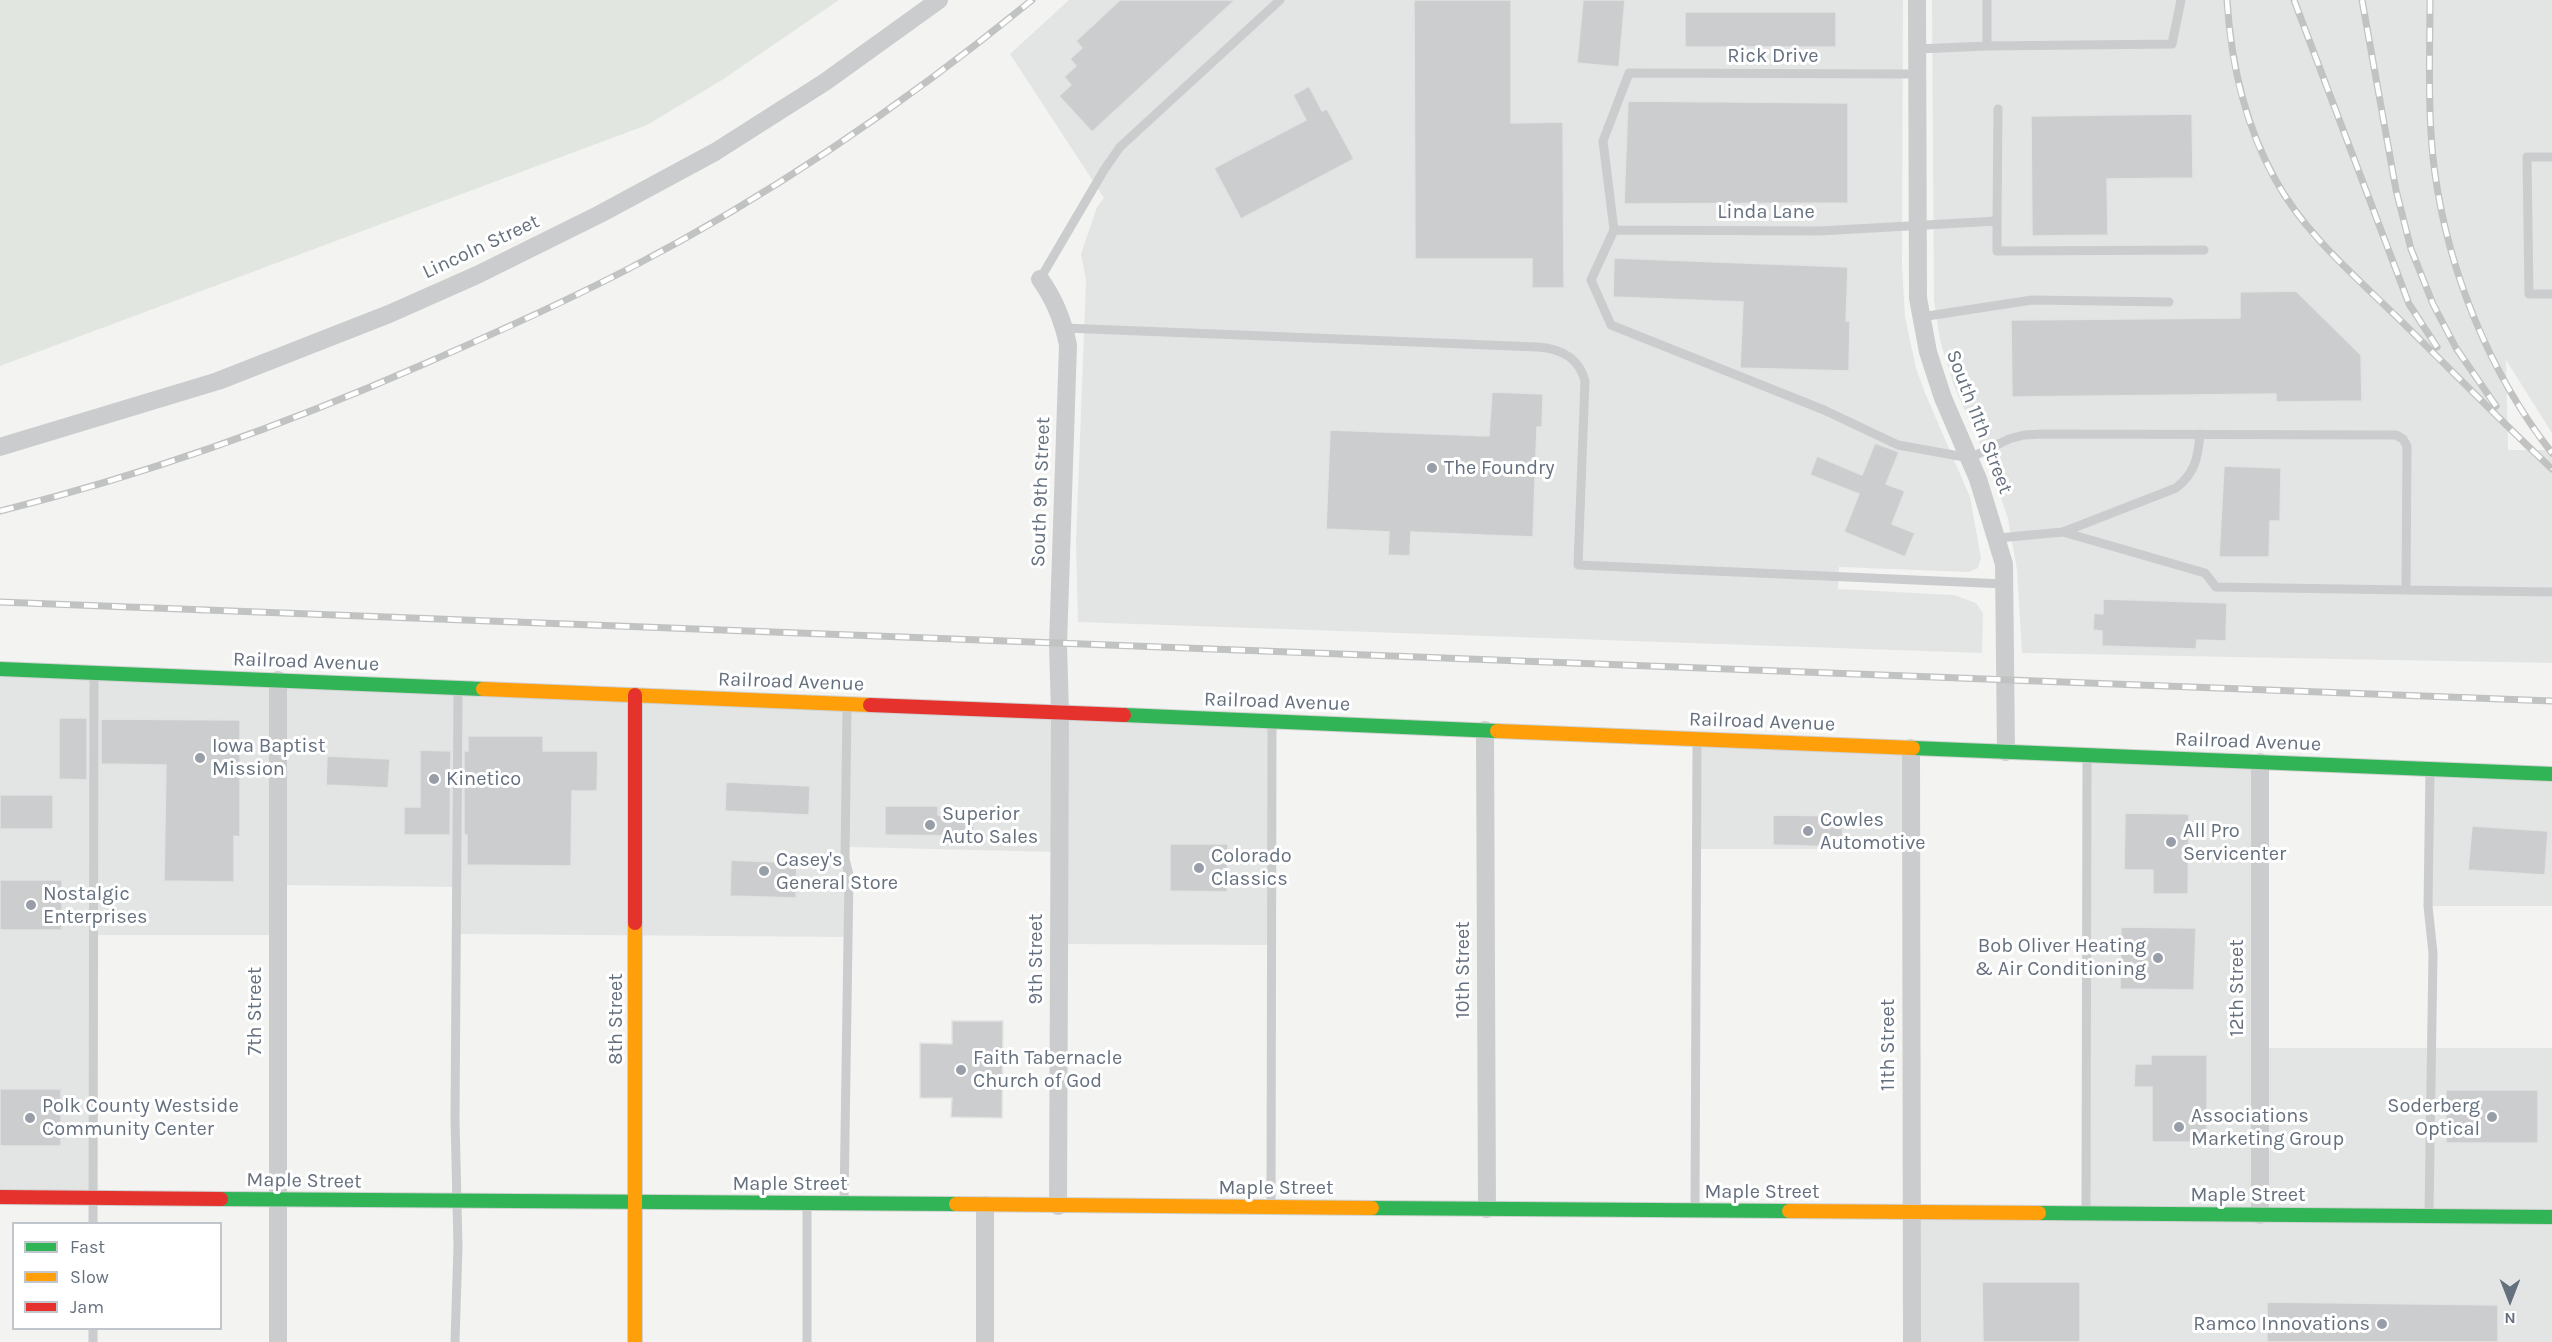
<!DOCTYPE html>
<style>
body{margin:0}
#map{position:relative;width:2552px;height:1342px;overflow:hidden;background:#f3f3f2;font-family:Karla,sans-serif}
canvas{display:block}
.legend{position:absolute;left:12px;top:1222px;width:210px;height:108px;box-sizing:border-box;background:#fff;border:2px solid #c1c6cc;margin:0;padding:8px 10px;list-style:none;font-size:18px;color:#65707f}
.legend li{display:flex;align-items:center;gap:12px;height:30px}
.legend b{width:30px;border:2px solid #c1c6cc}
.north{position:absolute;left:2480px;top:1270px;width:60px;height:60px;-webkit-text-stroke:4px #fff;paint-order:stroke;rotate:180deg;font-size:16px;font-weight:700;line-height:24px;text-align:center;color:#65707f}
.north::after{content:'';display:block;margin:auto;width:21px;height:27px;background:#65707f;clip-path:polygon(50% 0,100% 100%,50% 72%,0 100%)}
</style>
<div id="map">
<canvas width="2552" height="1342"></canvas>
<ul class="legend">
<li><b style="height:8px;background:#30b455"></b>Fast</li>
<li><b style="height:8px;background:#ff9f0a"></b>Slow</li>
<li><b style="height:8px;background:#e5322d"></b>Jam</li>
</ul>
<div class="north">N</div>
</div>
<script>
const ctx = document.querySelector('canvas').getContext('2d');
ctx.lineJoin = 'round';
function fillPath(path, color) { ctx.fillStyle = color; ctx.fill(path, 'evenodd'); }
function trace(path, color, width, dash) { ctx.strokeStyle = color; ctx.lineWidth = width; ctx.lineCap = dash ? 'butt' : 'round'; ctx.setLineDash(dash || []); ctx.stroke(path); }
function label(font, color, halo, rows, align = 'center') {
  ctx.font = font + ' Karla,sans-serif'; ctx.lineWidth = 6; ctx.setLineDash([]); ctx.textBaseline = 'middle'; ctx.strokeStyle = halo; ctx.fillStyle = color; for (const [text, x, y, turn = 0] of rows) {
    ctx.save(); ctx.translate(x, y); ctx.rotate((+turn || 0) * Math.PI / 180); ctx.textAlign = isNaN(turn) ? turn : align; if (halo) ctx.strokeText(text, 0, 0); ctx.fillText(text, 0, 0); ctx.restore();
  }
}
const built = new Path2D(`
 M1069,0H1903L1902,264L1905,317L1916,368L1925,393L1970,497L1981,558L1978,568L1969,572L1839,567L1838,589L1954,595L1976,603L1983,613L1982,653L1078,622L1076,542L1086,280L1081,254L1097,207L1104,198L1010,54Z
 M1932,0H2552V433L2506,360L2508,450H2552V663L2022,653L2017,570L2008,519L1993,473L1954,386L1940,340L1934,300Z
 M0,669L1272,721L1271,945L1059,944V852L849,847L848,937L456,934V887L278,885V935H94L93,1198L0,1197Z
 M1697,739L1911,748V849H1697Z
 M2087,755L2260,762V1048H2552V1342H1912L1910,1212L2086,1213Z
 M2430,769L2552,774V906H2428Z`);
const green = new Path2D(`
 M0,0H839L722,80L647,125L0,366Z`);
const building = new Path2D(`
 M1120,0H1235L1092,132L1059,96L1071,85L1064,77L1076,66L1070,59L1082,48L1076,41Z
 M1414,0H1511V123L1563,122L1564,288H1532V259H1415Z
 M1583,0H1625L1619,67L1577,63Z
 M1685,12H1836V47H1685Z
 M1309,86L1322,111L1327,109L1354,159L1241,219L1214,168L1306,120L1293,95Z
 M1628,101L1848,103V203L1624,204Z
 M2192,114L2193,178L2107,179L2108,235L2032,236L2031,116Z
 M1614,258L1848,267L1846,321H1850L1849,371L1740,368L1743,302L1613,297Z
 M2296,291L2361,355L2362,401L2276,402V394L2012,397L2011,320L2240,318V292Z
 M1492,392L1543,394L1542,427H1537L1533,537L1411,532L1410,556L1388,555L1389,532L1326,529L1330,430L1489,436Z
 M1875,443L1899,452L1886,484L1905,491L1892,524L1915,533L1905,557L1844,532L1859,494L1810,475L1817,456L1862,475Z
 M2224,466L2281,468L2280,521H2270L2269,557H2219Z
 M2103,599L2227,603L2226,641L2197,640L2196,649L2102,646V631L2093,630L2094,613L2103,614Z
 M59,718H87V780L59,779Z
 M101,719L240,720V837L234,836V882L164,881L166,765L101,764Z
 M468,736H543V751H598L597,791H572L571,866L467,865V835H464V751H468Z
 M420,750L451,751L450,835H404V807H420Z
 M327,756L390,759L388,788L326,785Z
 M726,782L810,786L809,815L725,811Z
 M0,795H53V829H0Z
 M885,806H938V815H974V836L885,835Z
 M2125,813L2189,814L2188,894H2153V870H2124Z
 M1773,815L1843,816L1842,847L1773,845Z
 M2472,826L2548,831L2545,875L2468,870Z
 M1170,844H1228L1227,892L1170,891Z
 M731,860L797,863L796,898L730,896Z
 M0,880H62V930H0Z
 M2121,927L2196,928L2194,990L2120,989Z
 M952,1021H1003L1002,1118L951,1117L952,1098H920V1043L952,1044Z
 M2151,1055H2207V1142H2152V1087H2134L2135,1064H2151Z
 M0,1089H61V1146H0Z
 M2446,1090H2538V1143H2446Z
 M1982,1282H2080V1342H1983Z
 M2267,1302L2498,1305V1342H2267Z`);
const lane = new Path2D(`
 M1987,46V0
 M1917,49L1987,46L2172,44L2181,0
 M1917,74L1629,73L1603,141L1614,230L1591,280L1611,325L1824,410L1898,445L1970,458L2009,439L2024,435L2042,434L2396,435L2403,439L2407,446L2406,590L2216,587L2205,573L2063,532
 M2552,157H2527L2529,294H2552
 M1997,221L1998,109
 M1614,230L1819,231L1997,221V251L2204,250
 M1040,279L1104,170L1120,147L1280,0
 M1921,317L2032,300L2169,302
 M1065,328L1538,347C1562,349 1579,358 1585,381L1578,565L2005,584
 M1998,538L2063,532L2176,488C2195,473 2198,458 2200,434
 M2406,590L2552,592
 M844,1202L849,875L845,859L847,706
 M1271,1205L1272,724
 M807,1206V1342
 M1695,1208L1697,742
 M2086,1211L2087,757
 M2429,1213L2433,953L2428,906L2430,771
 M93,1224L94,674
 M93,1342V1328
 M455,1342L458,1246L455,1119L458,691`);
const street = new Path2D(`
 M1917,0L1918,298L1928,352L1943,398L1978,479L2004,564L2006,752
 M1040,279C1055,300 1063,320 1068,345L1058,645L1060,713L1058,1206
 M0,447L218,381L389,314L477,275L600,214L715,152L825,82L939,0
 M1485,730L1487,1209
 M1911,748L1912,1342
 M985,1205V1342
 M2260,1215V762
 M278,1342V680`);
const fast = new Path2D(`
 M0,669L483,689
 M1124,715L1497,731
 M1913,748L2552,774
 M221,1199L956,1204
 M1372,1208L1789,1211
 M2039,1213L2552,1217`);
const slow = new Path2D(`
 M483,689L870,705
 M1497,731L1913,748
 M635,923V1342
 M956,1204L1372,1208
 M1789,1211L2039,1213`);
const jam = new Path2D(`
 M635,695V923
 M870,705L1124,715
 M0,1197L221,1199`);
const rail = new Path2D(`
 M2227,0C2231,63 2244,123 2275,179C2304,233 2355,276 2399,319C2450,369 2500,420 2552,469
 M2294,0L2409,304L2437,347
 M2362,0L2396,190L2411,249L2433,304L2456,348L2496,406
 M2430,0C2430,57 2427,117 2435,174C2449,273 2490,374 2552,453
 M0,511C145,475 287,424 424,364C493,334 563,303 630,268C773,194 908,101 1032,0
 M0,602L2552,701`);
const markers = [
 [1432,468,6,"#979ea7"],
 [200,758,6,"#979ea7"],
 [434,779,6,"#979ea7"],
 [930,825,6,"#979ea7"],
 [1808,831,6,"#979ea7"],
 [2171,842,6,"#979ea7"],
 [1199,868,6,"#979ea7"],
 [764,871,6,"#979ea7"],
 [31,905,6,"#979ea7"],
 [2158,958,6,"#979ea7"],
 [961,1070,6,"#979ea7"],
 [2492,1117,6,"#979ea7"],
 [30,1118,6,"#979ea7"],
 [2179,1127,6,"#979ea7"],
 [2382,1324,6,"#979ea7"]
];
const streetNames = [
 ["Rick Drive",1773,56],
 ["Linda Lane",1766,212],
 ["Lincoln Street",481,247,-25],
 ["South 11th Street",1979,422,69],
 ["South 9th Street",1041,492,-88],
 ["Railroad Avenue",306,662,2],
 ["Railroad Avenue",791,682,2],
 ["Railroad Avenue",1277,702,2],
 ["Railroad Avenue",1762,722,2],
 ["Railroad Avenue",2248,742,2],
 ["9th Street",1036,959,-90],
 ["10th Street",1463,970,-90],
 ["12th Street",2237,988,-90],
 ["7th Street",255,1011,-90],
 ["8th Street",616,1019,-90],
 ["11th Street",1888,1045,-90],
 ["Maple Street",304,1181,1],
 ["Maple Street",790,1184],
 ["Maple Street",1276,1188],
 ["Maple Street",1762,1192],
 ["Maple Street",2248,1195]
];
const poiNames = [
 ["The Foundry",1444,468],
 ["Iowa Baptist",212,746],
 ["Mission",212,769],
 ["Kinetico",446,779],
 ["Superior",942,814],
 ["Auto Sales",942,837],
 ["Cowles",1820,820],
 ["Automotive",1820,843],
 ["All Pro",2183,831],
 ["Servicenter",2183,854],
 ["Colorado",1211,856],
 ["Classics",1211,879],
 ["Casey's",776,860],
 ["General Store",776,883],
 ["Nostalgic",43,894],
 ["Enterprises",43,917],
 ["Bob Oliver Heating",2146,946,"right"],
 ["& Air Conditioning",2146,969,"right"],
 ["Faith Tabernacle",973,1058],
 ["Church of God",973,1081],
 ["Polk County Westside",42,1106],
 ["Community Center",42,1129],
 ["Soderberg",2480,1106,"right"],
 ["Optical",2480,1129,"right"],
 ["Associations",2191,1116],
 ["Marketing Group",2191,1139],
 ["Ramco Innovations",2370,1324,"right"]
];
fillPath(built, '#e3e5e4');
fillPath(green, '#e2e6e0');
fillPath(building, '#cccdce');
trace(building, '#e2e2e2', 1.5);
trace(fast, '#d0d1d1', 16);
trace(slow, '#d0d1d1', 16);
trace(jam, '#d0d1d1', 16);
trace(lane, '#cbcccd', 9);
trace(street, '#cbcccd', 18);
trace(fast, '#30b455', 14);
trace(slow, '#ff9f0a', 14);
trace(jam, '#e5322d', 14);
trace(rail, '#c1c2c2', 7);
trace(rail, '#fff', 4.5, [14]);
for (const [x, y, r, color] of markers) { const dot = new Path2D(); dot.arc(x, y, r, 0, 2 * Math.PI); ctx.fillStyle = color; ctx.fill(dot); trace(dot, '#fff', 2); }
label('20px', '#65707f', '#fff', streetNames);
label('20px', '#65707f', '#fff', poiNames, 'left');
</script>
